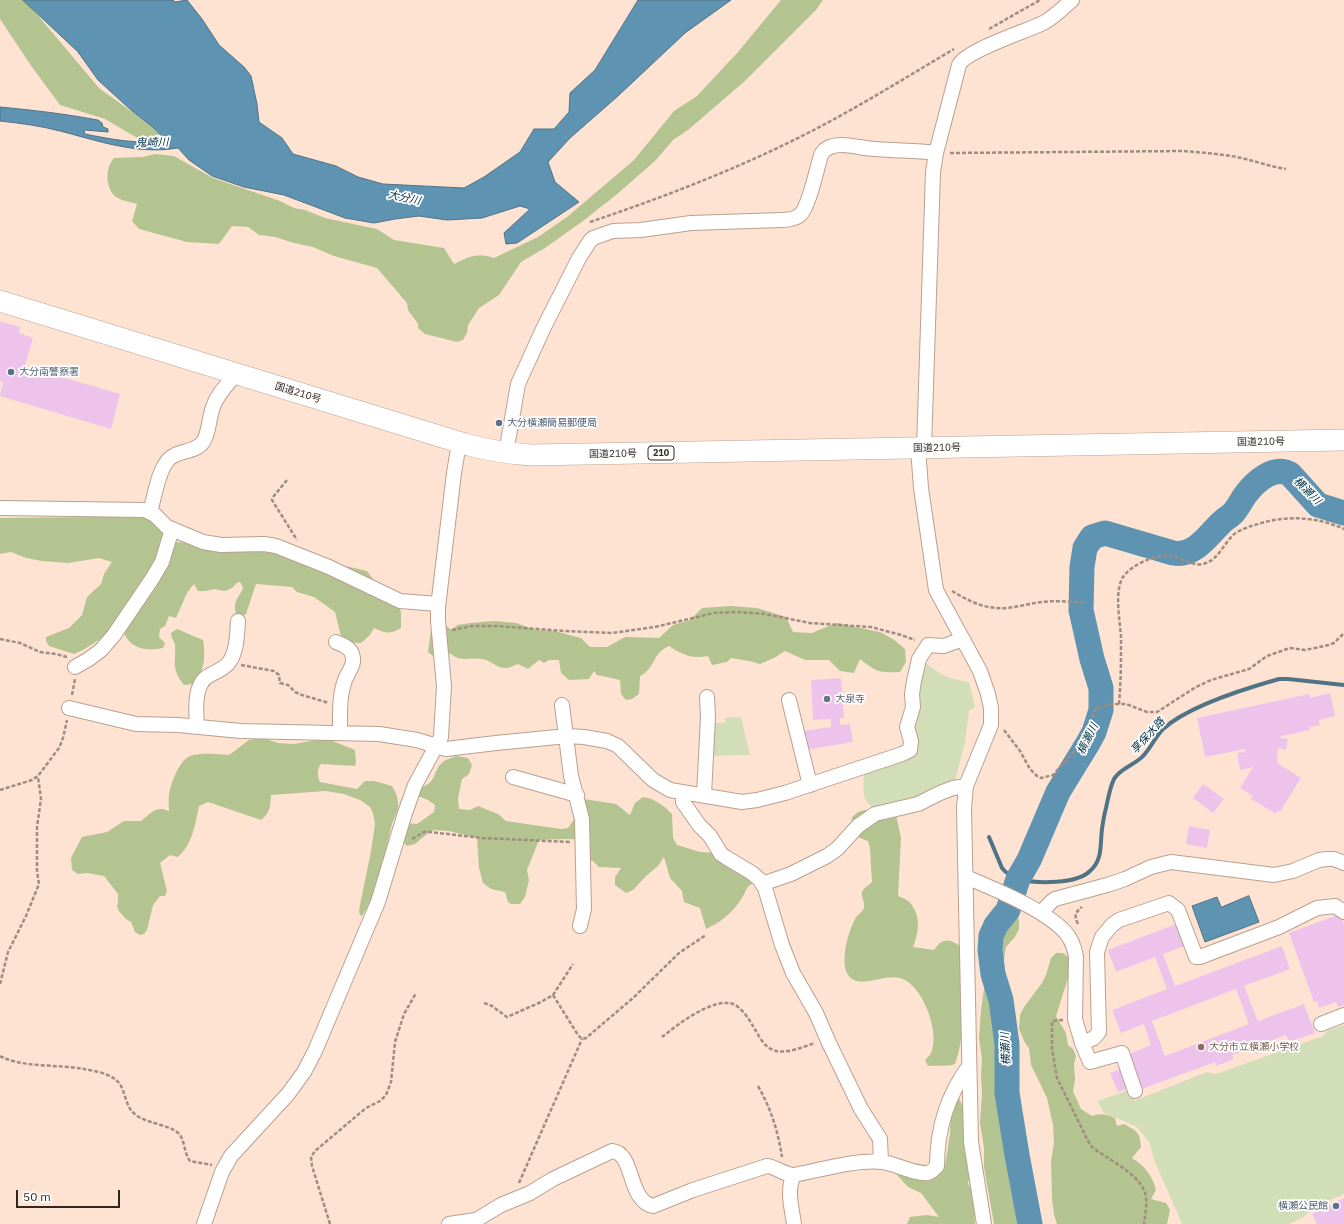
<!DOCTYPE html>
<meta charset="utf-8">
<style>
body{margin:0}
#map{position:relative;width:1344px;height:1224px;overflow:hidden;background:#fee3d3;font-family:"IBM Plex Sans",sans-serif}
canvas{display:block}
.scale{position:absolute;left:16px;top:1190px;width:104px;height:18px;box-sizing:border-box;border:2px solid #312721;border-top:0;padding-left:5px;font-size:12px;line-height:14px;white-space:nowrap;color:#312721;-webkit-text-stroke:3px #fff;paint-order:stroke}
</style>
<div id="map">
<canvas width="1344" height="1224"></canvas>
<div class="scale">50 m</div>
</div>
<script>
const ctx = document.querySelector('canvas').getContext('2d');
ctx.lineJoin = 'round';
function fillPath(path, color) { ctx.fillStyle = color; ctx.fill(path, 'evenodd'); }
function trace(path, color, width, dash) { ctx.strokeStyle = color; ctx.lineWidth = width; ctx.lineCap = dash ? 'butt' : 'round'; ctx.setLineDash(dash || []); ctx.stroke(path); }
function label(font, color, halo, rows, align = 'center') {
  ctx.font = font + ' "IBM Plex Sans","Noto Sans JP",sans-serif'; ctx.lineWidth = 3.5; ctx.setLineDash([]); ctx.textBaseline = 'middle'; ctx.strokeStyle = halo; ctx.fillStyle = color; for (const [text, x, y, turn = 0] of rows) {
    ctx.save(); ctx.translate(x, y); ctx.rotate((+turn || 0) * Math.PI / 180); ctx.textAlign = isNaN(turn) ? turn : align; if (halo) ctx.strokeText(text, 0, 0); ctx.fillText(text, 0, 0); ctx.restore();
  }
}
const green = new Path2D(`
 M922,660C941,675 945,678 969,682L975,707L969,711L965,742L955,780L952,783L922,798L874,808C860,800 864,786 864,771L909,754L913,737Z
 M741,717L750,755L711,756L713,723H725V718Z
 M1344,1025V1194L1321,1204L1300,1219L1289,1224H1182L1153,1157L1150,1143L1137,1127L1103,1112L1098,1101L1129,1090L1134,1101L1207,1072L1216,1074L1323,1036L1327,1031Z`);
const forest = new Path2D(`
 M0,0H25L99,88L154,128L159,133L156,138L144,142L105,119L60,105L32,67L0,19Z
 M781,0H823L816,10L745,81L688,130L673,140L656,160L616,195L583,221L545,248L521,262L499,295L479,308L468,325L467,333L463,340L457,342L425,334L418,328V324L408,310L407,303L377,268L334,256L313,247L294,243L275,237L259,235L248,227L232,226L219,244L187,242L139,229L132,221L137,204C131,202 122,201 116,197C105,188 105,168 114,158L142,157L156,154L174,156L213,178L280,201L294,208L305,210L325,218L377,229L394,240L444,248L454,264C469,257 477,252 494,258L538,237L567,217L634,160L674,111L697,96L738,52Z
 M139,515L155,521L165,534L166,549L176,542L268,548L367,571L377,584L394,594L401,612V628C390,634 387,634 374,628L370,635L361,643L345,642L341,636L335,612L314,597L297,592L292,587L256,584L246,614L241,617L237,616C232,604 237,599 243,589L241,583L238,582L232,588L225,591L214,589L206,591H198L194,584L187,593L176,618L169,616L165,626L160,629L159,637L165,643L163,648C150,651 134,650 126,637C124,634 123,629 122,625L83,650L74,654L49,646L46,641V637L69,628L82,615L87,597L101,584L104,574L112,562L99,558L68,563L42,561L26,558L11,552L0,554V518L93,517Z
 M731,606L757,608L786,617L793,632L812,633L836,623L880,632L893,639L905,649L906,662L900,672C880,673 876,672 860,659L854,673L840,671L829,660H805L785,651L774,658L760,664L749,661L731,658L727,662L712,665L708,656C691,659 683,655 669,646C652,653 656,668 640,676L639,694L632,699L626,700L621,694L620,680L597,675L594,671L589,679L569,680L561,673L559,660H549L544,663L539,660L528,669L518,664C514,665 510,668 506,668C498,669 493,662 486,660C468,655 463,665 447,651L437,659L428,652L431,630L443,624L452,630L457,625L471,623L494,621L516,623L536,630L554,631L581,638L590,647H607L625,637L659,638L673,625L690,620L702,608Z
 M177,629L203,640C206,654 204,674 194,684L184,685C171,669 176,663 175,645C174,640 171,638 171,633Z
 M263,738L278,743L294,744L316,740H330L355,750L356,762L355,766L321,764C317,769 317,775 320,782L357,789L365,781H374L392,786C395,791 398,797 398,803C399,810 394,818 392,824C384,855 380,889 362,916L360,915L359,910L371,851L375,824L373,813L370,807L360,800L344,794L326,791L271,795C270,806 271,812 261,820L208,802L199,806C195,825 193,843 178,857L170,855L160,863L167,891L165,896H160L153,905L147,930L144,934L140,935L135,932L131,922L126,919L118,910L117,906L118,901V894L104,876L87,873L78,874L72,870L71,858L82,837L107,832L124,821H141C151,813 156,805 169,811C169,806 168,800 169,795C170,785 179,762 188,757C197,752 219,754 229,755L249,740Z
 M456,756L468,758L472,765L469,774L462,779L458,798L459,809L470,810L478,806L498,814L506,821L561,829L568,828L577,815V798L616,804L630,815L635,803L643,797C656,799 663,805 672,814L673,838L677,845L700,852L718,853L757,881C743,888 748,890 740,901C731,914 719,923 706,929L700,908L684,902L682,891L670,878L664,857L658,866L646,876L633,890L626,893L615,885V877L621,868L599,867L593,861L583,859L579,840C566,838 552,840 539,840L527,870L529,880L525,897L520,904H511L508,902L505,892L491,889L483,883L479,868L477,838L449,831L434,830L427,834L415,844L407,846L404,843L407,823L417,824L434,812L435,805L428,800L413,794L417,788C439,784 431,771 444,761C447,759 452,758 456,756Z
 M864,810L881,811L896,815L901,838L898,896C902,898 909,900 911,904C921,917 919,932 913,947L934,950C942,938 950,938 961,947C963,981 967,1033 955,1064C946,1067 937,1065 928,1066L925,1060C927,1058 930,1055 931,1053C940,1033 924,990 905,980C888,971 865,988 852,979C837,969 848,932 855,919C857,915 861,913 863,910C867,903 859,896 863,890C865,887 870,884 872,882L870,848L868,841C852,835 851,834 852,817L858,812Z
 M1010,913L1016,915L1019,920V929L1015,937L1006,947L1000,982L1003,995L1005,1030L1004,1082L1005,1099L1007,1111L1012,1128L1015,1148V1165L1019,1180L1024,1212L1027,1224H994L984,1167V1148L980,1123L982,1094L981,1075L982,1059L979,1038L981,1010L988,961C999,946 995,926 1010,913Z
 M1056,953H1063L1069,958L1068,978L1056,1016L1066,1033L1068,1045L1073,1049L1076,1056L1074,1065L1075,1080L1073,1091L1081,1109L1092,1116C1101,1113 1107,1114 1115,1118L1117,1126L1124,1124C1137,1131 1140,1132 1141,1147L1132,1158C1145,1166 1152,1175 1156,1190L1151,1199L1166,1203L1170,1210L1167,1224H1057L1054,1215L1052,1199L1051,1161L1054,1143L1053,1125L1047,1098L1031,1065L1029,1048L1025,1043L1019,1029L1020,1015L1024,1007L1042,983L1046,975L1051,958Z
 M958,1097C967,1110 968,1136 964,1151C970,1160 972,1172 968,1183L973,1193L975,1224H907L910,1217L927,1215L939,1217L921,1193L908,1187L897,1175L894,1169L898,1162C908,1161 916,1164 926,1165C933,1166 938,1164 945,1166L950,1134L951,1110Z`);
const water = new Path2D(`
 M23,0H173L175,2L187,0L202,19L219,45L244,67L251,76L257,104L259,122L282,138L293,154L336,166L358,177L383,184L464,188L484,177L520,152L534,129H554L569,112L570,93L595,70L638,0H731L685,33L618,96L570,138L548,162L555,182L579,202L517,243L506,244L504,233L530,209L520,206L482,218L447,220L419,216L395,219L374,223L345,218L284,195L244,187L212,176L189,160L178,148C137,155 99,141 60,131C41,126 20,123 0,121V107C33,110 66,114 98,120L102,123L103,127L108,129V132L85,130L84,131L85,134C110,139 139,145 165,140L154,128L132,111L98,80L78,52Z
 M1249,896L1259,922L1205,942L1192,906L1217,897L1221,907Z`);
const stream = new Path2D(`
 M989,837L1002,868C1006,873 1013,878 1019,879C1037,884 1077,884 1090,871C1103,860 1100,844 1102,829C1103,822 1104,815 1106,808C1108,799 1110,787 1114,779C1120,768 1135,765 1143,756C1151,748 1155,737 1163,729C1187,707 1247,688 1279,679H1288L1344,685`);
const river = new Path2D(`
 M1030,1224L1017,1155L1007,1093V1044L1001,1000L993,974L990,950L991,936L996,925L1008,910L1018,879L1029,860L1058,792L1088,743L1094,732L1101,710V688L1092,659L1081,610L1082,567L1085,548L1092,537L1105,533L1173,553C1195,557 1208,535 1222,522C1226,518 1231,516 1234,512C1239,506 1242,499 1246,494C1256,481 1274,465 1290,474L1318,505L1344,513`);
const building = new Path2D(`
 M0,321L20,327L19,333L33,338L22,375L29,378L31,368L120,394L111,429L0,396L3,382L0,381Z
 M841,678L844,718H840V725L850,724L853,742L805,750L802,731L831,727V719L813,720L811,680Z
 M1330,693L1335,716L1319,720L1320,725L1309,727L1310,730L1278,737L1288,739L1286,750L1278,748L1277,763L1301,778L1280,812L1278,811L1276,814L1251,799L1253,796L1240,788L1253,767L1240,770L1237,753L1245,752V749L1205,757L1197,718L1309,694L1310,698Z
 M1203,784L1224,799L1213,813L1193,798Z
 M1189,826L1210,830L1207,848L1186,844Z
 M1340,914L1344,925V1005L1338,1007L1336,1002L1319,1008L1317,1001L1314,1002L1289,933Z
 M1179,923L1187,945L1163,954L1175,986L1282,946L1290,969L1244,986L1258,1021L1304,1004L1315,1033L1289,1042L1286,1035L1265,1043L1268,1050L1256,1054L1253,1047L1232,1055L1234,1059L1216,1066L1215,1062L1142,1089L1129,1054L1151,1045L1144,1024L1121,1033L1112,1010L1167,989L1155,957L1116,972L1108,950ZM1236,989L1249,1024L1165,1056L1152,1021Z
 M1121,1069L1129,1088L1118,1092L1110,1073Z
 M1344,1198V1224H1317L1312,1214Z`);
const path = new Path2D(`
 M989,29L1040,0
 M950,153L1183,151C1205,153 1228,154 1249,160C1261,163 1273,167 1286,169
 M590,222C664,197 737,169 806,134C857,108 905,78 954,49
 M287,480L273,497L272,500L297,540
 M952,591C964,598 976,605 989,607C1008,611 1024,604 1042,602C1056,600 1071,602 1085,603
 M452,630L472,626H496L565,631L612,633L655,627L714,613L738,612L765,614L810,623L871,627L901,635L915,640
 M0,639L20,643L40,652L56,654L67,657
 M241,665L274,671L279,675L280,683L288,685L295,692L302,695L329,703
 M72,695L75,679
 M1119,704C1121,682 1121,659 1121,637C1120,621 1114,591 1123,577C1131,565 1157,553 1171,556C1183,558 1194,568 1206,563C1218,559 1224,544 1233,535C1239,530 1248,527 1255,525C1284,515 1316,516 1344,529
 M1004,730L1020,751L1030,769L1037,776L1041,778L1053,775L1075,750L1087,731L1096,708L1110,704H1126L1147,712H1157L1196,687L1211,680L1249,669L1267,656L1290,648L1305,650L1329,645L1334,643L1344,633
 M0,790L32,780L38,776L59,748L63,738L67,720
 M412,839L424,832H430L482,838L570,842
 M1078,924C1074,916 1075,912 1082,907
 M0,984L8,952L26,916L39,884L37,871V827L41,799L38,777
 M553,995L578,1035L582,1039L586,1038L633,998L679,953L706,935
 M484,1003L492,1006L507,1017L541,1002L553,995L573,964
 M1063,1020L1052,1021V1049L1057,1078L1088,1141L1092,1147C1107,1159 1140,1174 1145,1193C1148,1202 1145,1215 1144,1224
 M662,1037C677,1025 713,997 733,1004C741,1007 749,1019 753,1026C758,1034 763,1046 773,1050C785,1055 802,1047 815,1043
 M0,1056C22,1068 58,1064 84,1069C95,1071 115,1074 121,1086C127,1098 126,1110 139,1117C150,1124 172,1125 180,1135C185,1142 184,1153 190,1161L212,1165
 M758,1086C771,1109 778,1131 782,1157
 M519,1183L582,1039
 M330,1224L312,1166L311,1157L315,1151L366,1108L380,1101L386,1095L391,1082L395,1042L404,1014L416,993`);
const minor = new Path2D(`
 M918,448L921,488L936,590L980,671L988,694L991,708V725L966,786L964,808L971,1142L984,1224
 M924,448L933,172L936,153L959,65C966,50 1028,31 1045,22C1055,16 1063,8 1072,0
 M506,453L518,384L544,327L579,258L590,241L593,238L613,231L641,230L691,223L781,220C787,220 795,219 800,215C809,207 817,168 821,155C825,147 834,145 842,145C853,145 865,149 876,149C896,151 916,150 936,153
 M0,508L145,510L155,515L167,527L203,542L221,545L264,544L276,546L329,567L400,601L438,604
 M150,512C155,496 159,461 175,455C184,451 198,450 203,442C209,434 209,417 213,407C217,394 228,384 236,374
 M336,642C342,645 350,647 352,654C356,665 348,671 345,680C339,696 340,715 340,732
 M75,667L89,659L101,650L114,635L152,579L162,562L172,529
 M789,700L810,785
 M562,705L571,776L582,819L584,909L580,926
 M69,708L136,724L178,725L241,731L379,734L417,740L446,749L496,743L567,736L584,737L607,741L618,746L653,780L670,790L742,802L757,800L785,793L902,754L910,750L911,741L907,727L913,707L912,694L914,681L919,659L928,645L944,646L963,639
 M197,727C196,711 193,683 210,675C217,671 226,668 230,661C237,650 237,634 238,621
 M513,777L577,795
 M683,793V802L685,805L699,825L710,836L721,854L727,858L752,873L760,880L765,888L782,945L793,973L816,1013L829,1043L861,1109L880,1139L881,1162
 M704,795L708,717L707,697
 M966,877C994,889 1052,912 1069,937C1073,944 1075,950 1076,957L1075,1019L1082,1043
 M762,884L791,874L827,856L837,849L858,826L875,814L918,804L940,793L953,788L966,786
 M1041,913L1051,902L1055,899L1107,885L1125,879L1151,867L1171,862L1274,875L1293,871L1319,860L1327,859H1334L1344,863
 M1321,1024L1344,1015
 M1135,1091L1122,1053L1090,1062L1082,1043L1094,1038L1099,1032L1097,952L1102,937L1112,925L1119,920L1169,903L1178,910L1196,957H1200L1279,927L1317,908L1335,906L1344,912
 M204,1224L222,1172L231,1156L288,1094L304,1072L315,1051L378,902L405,813L415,785L441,737L444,686L438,621V607L454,473L459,443
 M449,1224L476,1220L501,1205L530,1193L553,1179L612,1151C635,1153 627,1200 653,1206L693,1190L767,1166C777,1167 784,1175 794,1175C820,1170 857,1159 883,1162C895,1164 917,1175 928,1173C932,1172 934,1169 937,1166C937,1128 947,1096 969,1066
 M794,1224C792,1208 786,1190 794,1175`);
const highway = new Path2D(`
 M0,301L465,444C487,450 509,454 532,455L1344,440`);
const markers = [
 [11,372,4,"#5c6f8a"],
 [499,423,4,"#5c6f8a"],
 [827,699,4,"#6b7280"],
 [1201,1047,4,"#8d6e63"],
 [1336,1206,4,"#5c6f8a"]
];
const shields = [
 [661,453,26]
];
const shieldNames = [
 ["210",661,453]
];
const serviceNames = [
 ["大分南警察署",19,372],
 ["大分横瀬簡易郵便局",507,423],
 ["横瀬公民館",1328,1206,"right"]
];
const streetNames = [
 ["国道210号",298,393,17],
 ["国道210号",1261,442,-1],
 ["国道210号",937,448,-1],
 ["国道210号",613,454,-1]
];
const worshipNames = [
 ["大泉寺",835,699]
];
const educationNames = [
 ["大分市立横瀬小学校",1209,1047]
];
const waterNames = [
 ["鬼崎川",152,143,-1],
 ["大分川",404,198,13],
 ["横瀬川",1307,491,45],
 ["享保水路",1148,736,-47],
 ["横瀬川",1088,739,-64],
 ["横瀬川",1006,1049,-93]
];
fillPath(green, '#d2deb7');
fillPath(forest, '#b4c490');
fillPath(water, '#5e93b1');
trace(water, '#507386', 1);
trace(stream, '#507386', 4);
trace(river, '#5e93b1', 25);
fillPath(building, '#eec3eb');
trace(minor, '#b9a090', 16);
trace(highway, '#b9a090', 22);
trace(path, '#a08d81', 2.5, [4, 2]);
trace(minor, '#fff', 14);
trace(highway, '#fff', 21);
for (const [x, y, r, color] of markers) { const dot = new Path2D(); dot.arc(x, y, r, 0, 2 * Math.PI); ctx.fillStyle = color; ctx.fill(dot); trace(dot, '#fff', 1.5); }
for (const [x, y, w] of shields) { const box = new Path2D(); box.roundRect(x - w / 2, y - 7, w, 14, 3); ctx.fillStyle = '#fff'; ctx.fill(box); trace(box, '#312721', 1); }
label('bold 9px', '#312721', null, shieldNames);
label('10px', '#4e5e75', '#fff', serviceNames, 'left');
label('10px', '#312721', '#fff', streetNames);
label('10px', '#5b616d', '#fff', worshipNames, 'left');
label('10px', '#785e54', '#fff', educationNames, 'left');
label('italic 11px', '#003045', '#fff', waterNames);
</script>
